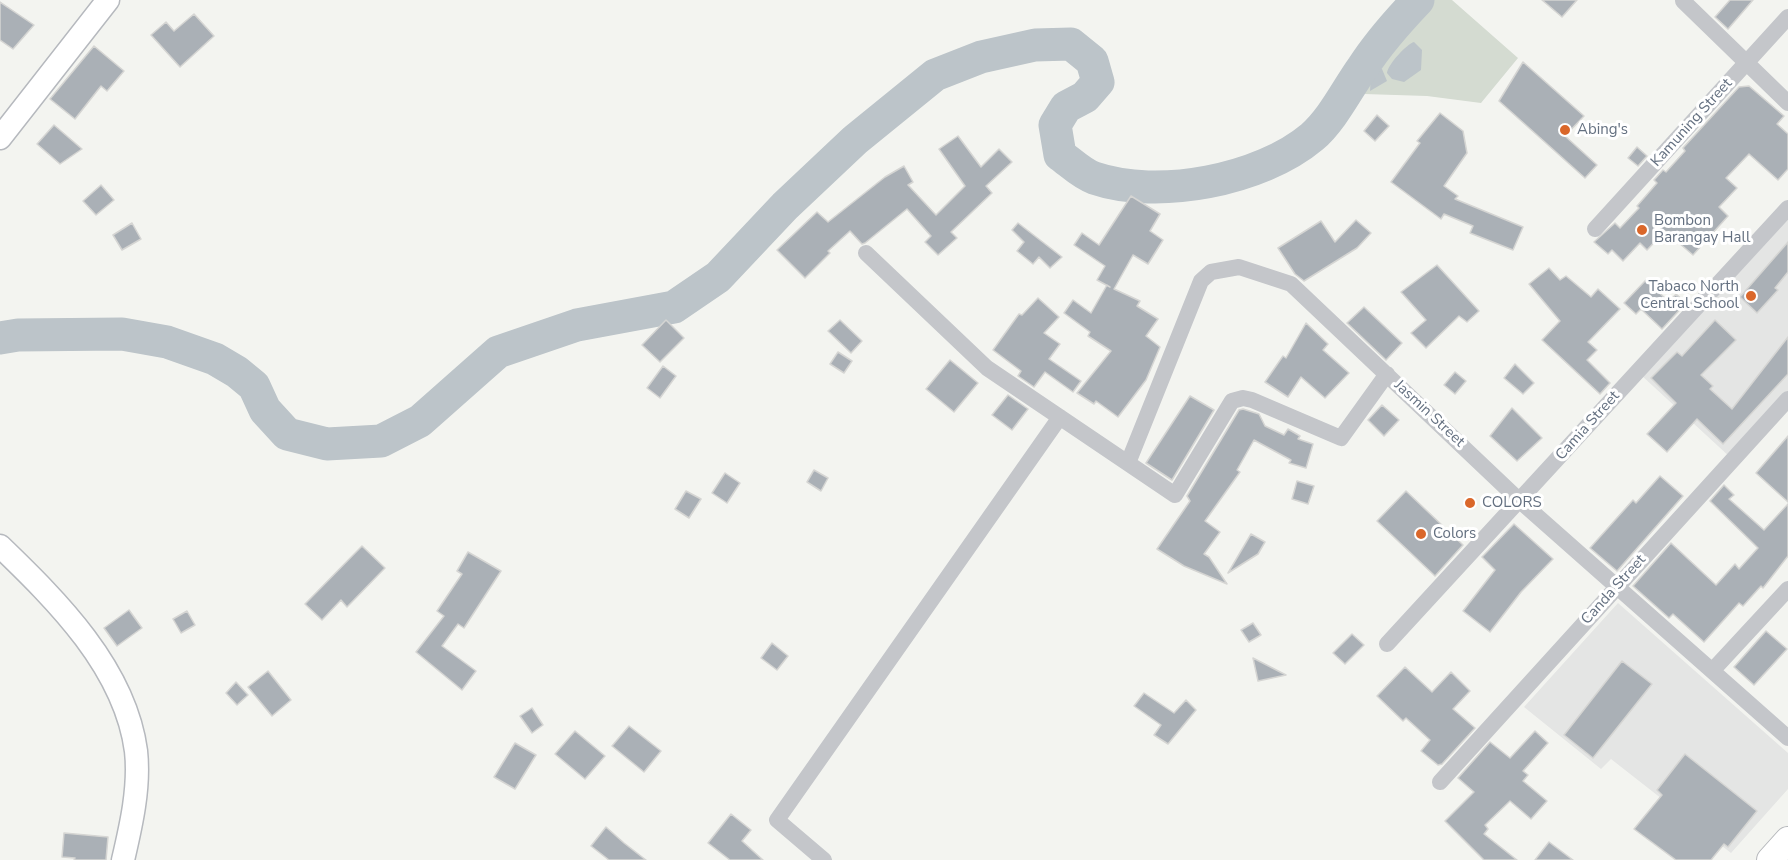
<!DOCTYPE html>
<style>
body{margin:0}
canvas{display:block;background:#f3f4f0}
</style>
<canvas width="1788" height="860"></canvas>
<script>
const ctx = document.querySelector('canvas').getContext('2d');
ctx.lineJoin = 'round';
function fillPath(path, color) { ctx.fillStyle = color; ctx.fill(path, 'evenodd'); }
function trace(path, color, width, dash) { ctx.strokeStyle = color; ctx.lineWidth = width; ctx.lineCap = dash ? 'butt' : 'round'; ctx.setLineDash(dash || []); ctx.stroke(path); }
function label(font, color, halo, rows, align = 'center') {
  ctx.font = font + ' "Nunito Sans",sans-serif'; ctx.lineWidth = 6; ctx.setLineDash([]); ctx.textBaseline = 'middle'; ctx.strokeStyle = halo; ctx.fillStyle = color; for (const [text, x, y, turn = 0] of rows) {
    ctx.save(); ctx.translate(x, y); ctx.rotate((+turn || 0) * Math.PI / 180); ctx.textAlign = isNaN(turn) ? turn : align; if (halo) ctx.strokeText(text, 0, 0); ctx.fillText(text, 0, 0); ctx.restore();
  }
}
const built = new Path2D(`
 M1788,216V395L1731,458L1641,375Z
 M1618,603L1788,753V789L1731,853L1611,759L1601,769L1524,707Z`);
const green = new Path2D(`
 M1429,0H1452L1518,58L1481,103L1427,96L1364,94C1370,54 1402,29 1429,0Z`);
const water = new Path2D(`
 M1414,42L1422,50L1421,70L1404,82L1392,79L1387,73C1388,64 1407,44 1414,42Z
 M1377,69H1382L1387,81L1370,91L1371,76Z`);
const river = new Path2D(`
 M0,338L18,335L122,334L167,342L215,359L237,372L254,386L265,410L287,434L327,444L381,441L420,421L498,352L577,325L674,307L718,277L785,206L855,140L935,75L981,57L1035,45L1071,44L1092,61L1098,82L1085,97L1066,107L1055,125L1060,155C1070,162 1082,174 1094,178C1158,200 1261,180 1312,137C1333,119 1347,89 1363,67C1379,42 1398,21 1418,0`);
const building = new Path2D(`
 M1542,0H1577L1562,17Z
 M1730,0H1753L1728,29L1715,17Z
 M0,2L34,25L13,49L0,40Z
 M194,14L214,36L180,67L151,35L166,22L174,31Z
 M94,46L124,71L107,91L101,86L75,119L50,99Z
 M1523,62L1584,116L1565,136L1597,165L1585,178L1499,101Z
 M1749,86L1784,116L1777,124L1788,134V169L1778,180L1749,154L1726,178L1737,188L1719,207L1728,216L1693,255L1665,231L1647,250L1640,243L1623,261L1612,250L1608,254L1594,242L1615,223L1620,228L1639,208L1637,206L1657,183L1654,180L1663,170L1666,172L1685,151L1683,148L1739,87Z
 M1440,113L1463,131L1467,153L1444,186L1458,196L1455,199L1523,227L1513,250L1470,233L1473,226L1444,214L1441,219L1391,182L1420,143L1417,141Z
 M1377,115L1389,126L1375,141L1364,131Z
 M54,125L82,149L60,164L37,144Z
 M958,136L981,167L999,149L1012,162L986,186L992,193L951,232L957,238L938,255L925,242L931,236L907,209L865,243L862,244L850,231L828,251L830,253L805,278L777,250L817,212L828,222L885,177L904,166L913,182L908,185L936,215L965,186L939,149Z
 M1637,147L1647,156L1638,166L1628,158Z
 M101,185L114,200L96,215L83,201Z
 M1131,196L1160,214L1150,231L1163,240L1148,264L1133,255L1114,289L1140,301L1137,306L1158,319L1146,336L1160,347L1146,380L1118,417L1096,401L1094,404L1077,393L1111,351L1088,336L1090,332L1064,313L1073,300L1091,313L1107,285L1110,287L1097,280L1105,266L1074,245L1082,233L1099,245Z
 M1356,220L1371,233L1357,248L1304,281L1295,274L1278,248L1321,221L1335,242Z
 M132,223L141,239L122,250L113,235Z
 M1018,223L1062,257L1050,268L1039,257L1033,264L1017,251L1024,242L1012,230Z
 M1788,242V272L1775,288L1778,290L1757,313L1740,297Z
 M1437,265L1479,311L1467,322L1459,316L1426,348L1411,333L1426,320L1401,292Z
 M1549,268L1560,280L1566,276L1591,297L1598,289L1620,309L1588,342L1597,350L1587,360L1610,383L1600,394L1542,340L1560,321L1529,284Z
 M1646,280L1669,302L1676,294L1686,303L1662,329L1641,309L1636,314L1624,303Z
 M1038,298L1059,317L1044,333L1060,344L1049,359L1081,381L1073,392L1045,372L1034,387L1018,376L1021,371L993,350L1019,314L1022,315Z
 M1364,307L1402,343L1386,360L1347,323Z
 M666,320L684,338L660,362L642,345Z
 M840,320L862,341L851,353L828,331Z
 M1715,320L1736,340L1701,375L1713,386L1710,389L1732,409L1788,337V374L1723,444L1697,419L1667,452L1647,434L1676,403L1651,378L1677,352L1682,356Z
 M1306,323L1328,344L1323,350L1349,373L1325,398L1301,377L1288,397L1265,382L1283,356L1286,358Z
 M838,352L852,361L844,373L830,364Z
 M950,360L978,383L954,412L926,389Z
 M1515,364L1534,383L1523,394L1504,378Z
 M663,366L676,376L660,398L647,388Z
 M1455,372L1466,381L1455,394L1444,385Z
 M1008,395L1028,409L1012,430L992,415Z
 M1190,396L1214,410L1172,480L1146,463Z
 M1382,405L1399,420L1384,436L1368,420Z
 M1512,408L1542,438L1517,461L1490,436Z
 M1243,409L1259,414L1265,426L1284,435L1288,429L1300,436L1298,439L1313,444L1306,468L1289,463L1291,460L1254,440L1237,470L1240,472L1205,521L1220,532L1204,554L1209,557L1227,584L1184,566L1157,549L1190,501L1187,496L1239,410Z
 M1788,436V502L1756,473Z
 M814,470L828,478L821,491L807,482Z
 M725,473L740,483L727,503L712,493Z
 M1660,476L1683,496L1617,571L1590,548L1633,500L1636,503Z
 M1297,481L1314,486L1308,504L1292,499Z
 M1724,485L1734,495L1729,499L1764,530L1788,504V556L1763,588L1761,586L1743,606L1739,603L1704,642L1673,614L1669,618L1633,586L1671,543L1716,585L1735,564L1739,569L1758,548L1710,501Z
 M686,491L701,499L689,518L675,509Z
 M1406,491L1463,545L1435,576L1377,521Z
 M1514,524L1553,559L1521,592L1490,632L1463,611L1495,570L1482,557Z
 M1251,534L1265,542L1258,554L1228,573Z
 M362,546L385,568L347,607L341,600L322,620L305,604Z
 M468,552L501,571L464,628L458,624L442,646L476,671L462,690L416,652L444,616L437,611L462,574L457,571Z
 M129,610L142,628L117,646L104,628Z
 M187,611L195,625L181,633L173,619Z
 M1253,623L1261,635L1249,642L1241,630Z
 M1766,631L1787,649L1754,685L1734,667Z
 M1352,634L1364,645L1345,664L1333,653Z
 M772,643L788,656L777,670L761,658Z
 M1253,658L1286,675L1258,681Z
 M1622,661L1652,684L1593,758L1564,735Z
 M1405,667L1432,692L1451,672L1470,691L1453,709L1475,728L1442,764L1438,765L1421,751L1430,740L1406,718L1403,721L1377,696Z
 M268,671L291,700L272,716L248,687Z
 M236,682L248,695L237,705L226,693Z
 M1144,693L1174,713L1186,700L1196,710L1168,744L1154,735L1161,725L1134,706Z
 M532,708L543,725L532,733L520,716Z
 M629,726L661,751L644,772L612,746Z
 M575,731L605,756L585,779L555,754Z
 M1535,731L1548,743L1523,771L1528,775L1523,781L1547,801L1531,819L1510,801L1485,825L1488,829L1484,834L1517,860H1484L1445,821L1474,792L1458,778L1490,742L1510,758Z
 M515,743L536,755L515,789L494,777Z
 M1685,754L1757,811L1728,847L1724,844L1711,860H1676L1634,829L1662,795L1657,790Z
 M731,814L751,830L742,841L763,860H730L708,843Z
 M606,827L624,843L646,860H609L591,846Z
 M64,833L108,837L106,860H74L75,858L62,857Z
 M1549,842L1573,860H1535Z`);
const street = new Path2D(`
 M1683,1L1788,103
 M1595,229L1788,17
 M866,253L987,368L1175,495L1232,401L1243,398L1252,400L1341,438L1387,374
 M1128,463L1201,281L1211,272L1239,267L1291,284L1520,501L1788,738
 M1387,644L1788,208
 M1712,671L1788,589
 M1440,782L1788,399
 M824,860L777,820L1060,417`);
const secondary = new Path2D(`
 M0,138L108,0
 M0,546C57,601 125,668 136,751C140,787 131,826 123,860`);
const primary = new Path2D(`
 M1770,860L1788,840`);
const markers = [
 [1565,130,6,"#da672a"],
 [1642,230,6,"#da672a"],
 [1751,296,6,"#da672a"],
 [1470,503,6,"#da672a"],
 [1421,534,6,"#da672a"]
];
const streetNames = [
 ["Kamuning Street",1692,123,-48],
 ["Jasmin Street",1429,414,43],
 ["Camia Street",1588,426,-48],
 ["Canda Street",1614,590,-48]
];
const poiNames = [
 ["Abing's",1577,130],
 ["Bombon",1654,221],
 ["Barangay Hall",1654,238],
 ["Tabaco North",1739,287,"right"],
 ["Central School",1739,304,"right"],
 ["COLORS",1482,503],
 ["Colors",1433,534]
];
fillPath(built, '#e4e5e4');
fillPath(green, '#d4dbd1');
fillPath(water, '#bcc4c9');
trace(river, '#bcc4c9', 33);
fillPath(building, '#aab0b6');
trace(building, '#d5d5d3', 1.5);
trace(secondary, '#b6b9be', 25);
trace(primary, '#b5b7bb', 28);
trace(street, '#c4c6ca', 16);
trace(secondary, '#fff', 22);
trace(primary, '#fff', 26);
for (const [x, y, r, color] of markers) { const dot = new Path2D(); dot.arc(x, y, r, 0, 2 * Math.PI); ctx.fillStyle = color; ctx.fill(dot); trace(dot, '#fff', 2); }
label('15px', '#647080', '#fff', streetNames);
label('15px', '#647080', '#fff', poiNames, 'left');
</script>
